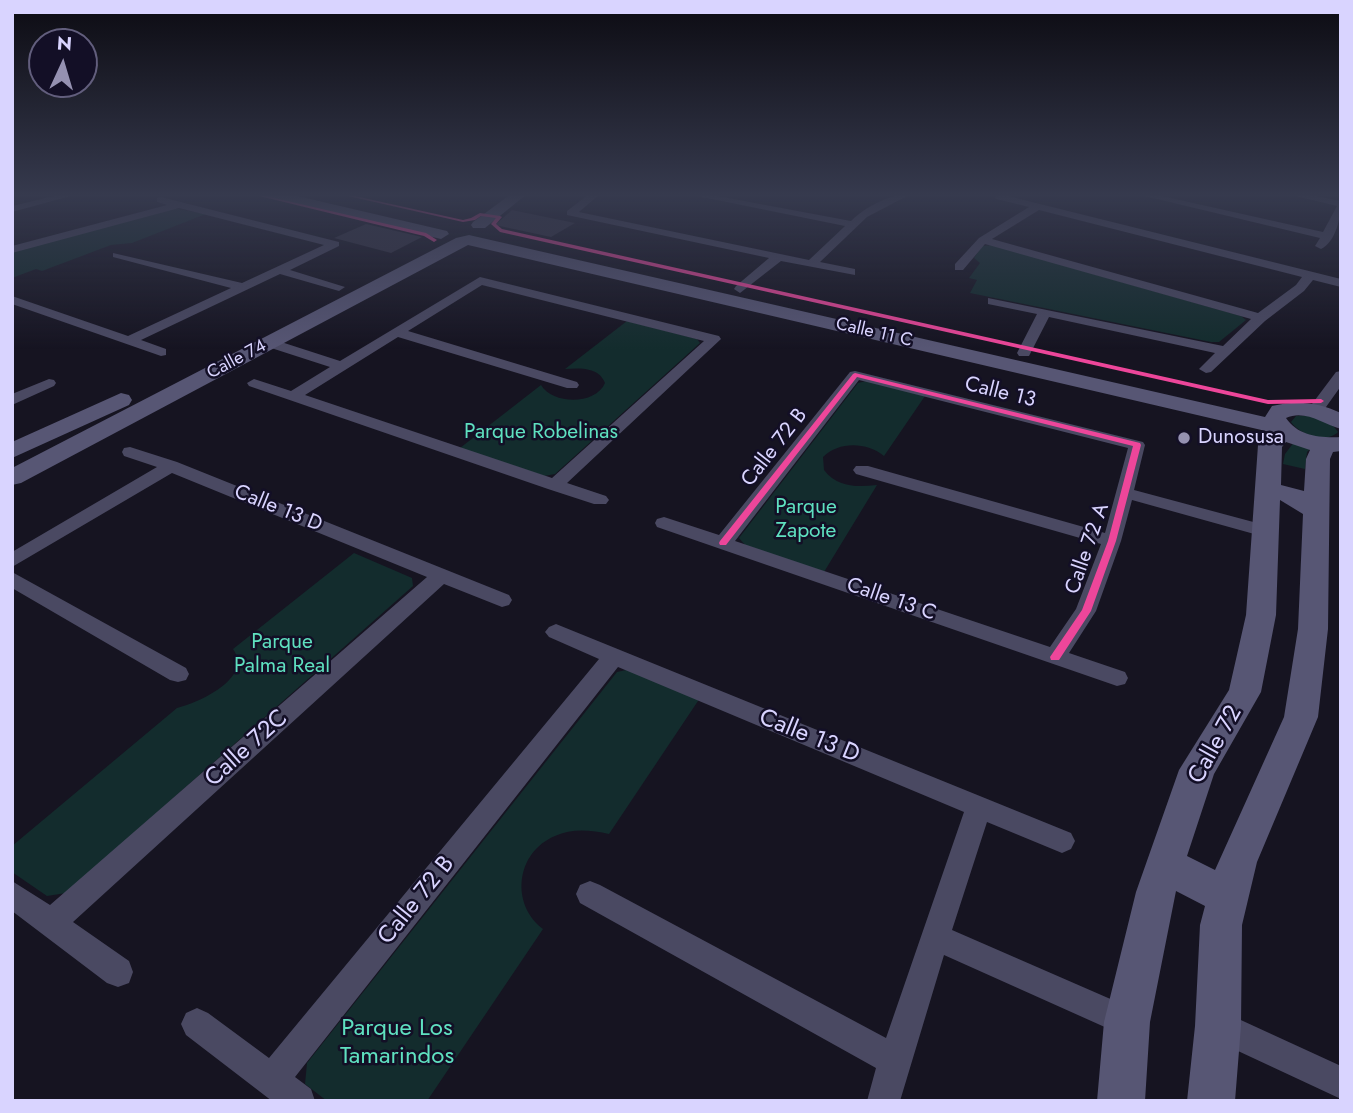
<!DOCTYPE html>
<style>
body{margin:0}
#map{position:relative;width:1353px;height:1113px;overflow:hidden;background:#161421;font-family:Jost,sans-serif}
canvas{display:block}
.frame{position:absolute;inset:0;border:14px solid #d9d4ff;pointer-events:none}
.north{position:absolute;left:28px;top:28px;width:70px;height:70px;box-sizing:border-box;background:#130f26;border:2px solid #625e7d;border-radius:50%;rotate:4deg;font-size:19px;font-weight:700;line-height:28px;text-align:center;color:#d9d4ff}
.north::after{content:'';display:block;margin:auto;width:24px;height:32px;background:#9591b1;clip-path:polygon(50% 0,100% 100%,50% 72%,0 100%)}
</style>
<div id="map">
<canvas width="1353" height="1113"></canvas>
<div class="frame"></div>
<div class="north">N</div>
</div>
<script>
const ctx = document.querySelector('canvas').getContext('2d');
ctx.lineJoin = 'round';
function fillPath(path, color) { ctx.fillStyle = color; ctx.fill(path, 'evenodd'); }
function trace(path, color, width, dash) { ctx.strokeStyle = color; ctx.lineWidth = width; ctx.lineCap = dash ? 'butt' : 'round'; ctx.setLineDash(dash || []); ctx.stroke(path); }
function label(font, color, halo, rows, align = 'center') {
  ctx.font = font + ' Jost,sans-serif'; ctx.lineWidth = 5; ctx.setLineDash([]); ctx.textBaseline = 'middle'; ctx.strokeStyle = halo; ctx.fillStyle = color; for (const [text, x, y, turn = 0] of rows) {
    ctx.save(); ctx.translate(x, y); ctx.rotate((+turn || 0) * Math.PI / 180); ctx.textAlign = isNaN(turn) ? turn : align; if (halo) ctx.strokeText(text, 0, 0); ctx.fillText(text, 0, 0); ctx.restore();
  }
}
const green = new Path2D(`
 M173,208L206,214L132,243L111,245L42,271L36,269L12,278V252Z
 M992,245L1241,316L1246,320L1219,342H1211L970,293L977,280L969,278L980,263L974,258L982,246Z
 M627,321L697,339L700,343L555,474L544,476L460,448L541,385C553,405 596,405 605,383C599,367 580,368 565,369Z
 M866,381L925,396L884,456C867,442 839,441 823,457L824,470C838,488 857,487 877,485L824,572L745,545L739,538L858,383Z
 M1296,416C1310,414 1330,418 1338,432C1326,444 1300,435 1291,422Z
 M1294,442L1312,447L1307,452L1305,469L1283,464L1285,454Z
 M354,553L412,578L413,586L66,893L47,896L12,872V846L177,708C198,703 254,678 233,649Z
 M631,669L700,698L609,834C591,830 572,828 555,836C516,852 510,904 543,929L427,1101H327L305,1084L307,1063L617,672Z`);
const building = new Path2D(`
 M512,210L575,223L551,237L495,225Z
 M366,224L422,237L391,253L334,238Z`);
const street = new Path2D(`
 M62,194H78L12,212V206Z
 M114,194H125L120,197Z
 M589,194H600L579,212L809,260L845,226L687,194H707L851,221C865,207 891,193 911,194L867,217L820,262L855,269V275L781,261L740,293L734,289L736,286L769,258L567,215V211Z
 M1000,194L1341,279V287L1313,280L1304,291L1265,321L1211,372L1206,373L1199,369L1215,353L1049,317L1029,356H1019L1017,353L1037,314L988,304V298L1223,346L1251,319L985,244L963,270H955V264L979,238L1029,207L996,199L995,197ZM1039,210L1302,277L1296,285L1258,313L992,239Z
 M1136,194H1153L1323,232L1337,206L1287,194H1305L1341,201C1341,217 1336,242 1321,249L1315,246L1320,238Z
 M161,197L339,242V246L290,270L345,287L339,291L280,274L141,340L166,349V355L161,356L12,304V296L128,336L231,288L113,257V253L242,283L324,245L179,208L12,253V246L167,205L157,202V198Z
 M480,277L719,336L721,339L567,483L606,496L609,500L606,504H594L548,489L249,386L247,383L254,379L291,391L330,367L265,346V340H275L340,361ZM482,285L704,341L552,478L305,395L398,337L567,388H577L579,385L577,382L408,331Z
 M855,371L1143,442L1145,445L1134,490L1272,527L1274,531L1265,537L1132,500L1121,541L1096,611L1069,653L1125,672L1128,678L1125,684L1117,686L657,527L655,523L657,519L664,517L719,535L850,372ZM859,380L1128,448L1105,533L868,466H856L853,470L856,474L1101,544L1076,609L1050,647L735,541Z
 M1341,371V386L1321,414H1309L1307,411L1309,408L1336,372Z
 M49,379L54,380L56,383L54,386L12,405V394Z
 M130,447L177,462L509,595L512,600L509,605L502,607L444,584L73,922L129,961L133,972L129,983L118,987L107,983L12,911V881L50,905L427,577L172,473L12,567V552L157,467L124,456L122,452L124,448Z
 M12,572L186,668L189,674L186,680L178,682L170,680L12,588Z
 M556,624L1071,833L1075,841L1071,849L1062,853L987,822L952,930L1138,1011L1142,1022L1138,1033L1127,1037L944,955L900,1101H867L876,1068L580,903L576,894L580,885L590,881L600,885L886,1038L964,812L618,667L295,1077L311,1089L315,1101H272L186,1035L181,1024L186,1013L197,1008L208,1013L269,1058L599,659L549,637L545,632L549,627Z
 M1219,1010L1341,1066V1099L1208,1037L1203,1026L1208,1015Z`);
const secondary = new Path2D(`
 M265,194H289L447,231L449,234L441,239L267,197Z
 M511,194H527L485,228H473L471,225L473,222Z
 M469,235L1265,417L1272,406C1296,400 1318,402 1341,413V429C1323,424 1305,409 1286,418C1298,436 1320,438 1341,437V451L1333,452L1330,459L1328,629L1318,717L1257,862L1242,925L1241,1026L1235,1101H1187L1195,1026L1200,925L1205,906L1176,891L1150,1022L1145,1101H1097L1104,1022L1136,892L1179,770L1229,690L1246,615L1258,445L1270,432L468,245L21,483L12,485V468L456,238ZM1286,442L1310,450L1306,459L1304,491L1281,485L1282,447ZM1280,500L1303,514L1298,629L1284,717L1215,870L1187,856L1214,774L1261,692L1276,615Z
 M121,393L129,395L132,400L129,405L12,458V442Z`);
const cycleway = new Path2D(`
 M251,194H257L426,233L437,240L434,242L424,236Z
 M339,194H346L463,220L471,218L480,213L500,216L502,217L496,224L502,229L1268,400L1321,399L1324,401L1321,403L1268,404L500,232L491,224L496,218L481,216L475,220L463,222Z
 M855,373L1140,443L1141,445L1116,541L1091,611L1059,660H1051L1050,657L1082,610L1108,541L1133,446L857,377L726,545H720L719,543L720,541L853,374Z`);
const markers = [
 [1184,438,7,"#9591b1"]
];
const farStreetnames = [
 ["Calle 11 C",874,333,13],
 ["Calle 74",237,360,-28]
];
const streetNames = [
 ["Calle 13",1000,393,14],
 ["Calle 72 B",775,448,-52],
 ["Calle 13 D",278,509,22],
 ["Calle 72 A",1088,549,-71],
 ["Calle 13 C",891,600,19]
];
const parkNames = [
 ["Parque Robelinas",541,433],
 ["Parque",806,508],
 ["Zapote",806,532],
 ["Parque",282,643],
 ["Palma Real",282,667]
];
const poiNames = [
 ["Dunosusa",1198,438]
];
const nearStreetnames = [
 ["Calle 13 D",809,737,22],
 ["Calle 72",1216,745,-61],
 ["Calle 72C",247,749,-42],
 ["Calle 72 B",417,901,-51]
];
const nearParknames = [
 ["Parque Los",397,1029],
 ["Tamarindos",397,1057]
];
fillPath(green, '#132c2d');
fillPath(building, '#343243');
fillPath(street, '#4a4962');
fillPath(secondary, '#575674');
fillPath(cycleway, '#ed469a');
const sky = ctx.createLinearGradient(0, 0, 0, 349);
sky.addColorStop(0, '#0c0b12');
sky.addColorStop(0.56, '#363a4e');
sky.addColorStop(1, '#363a4e00');
ctx.fillStyle = sky;
ctx.fillRect(0, 0, 1353, 349);
for (const [x, y, r, color] of markers) { const dot = new Path2D(); dot.arc(x, y, r, 0, 2 * Math.PI); ctx.fillStyle = color; ctx.fill(dot); trace(dot, '#130f26', 2.5); }
label('18px', '#d9d4ff', '#130f26', farStreetnames);
label('21px', '#d9d4ff', '#130f26', streetNames);
label('21px', '#5fe0c0', '#130f26', parkNames);
label('21px', '#d9d4ff', '#130f26', poiNames, 'left');
label('24px', '#d9d4ff', '#130f26', nearStreetnames);
label('24px', '#5fe0c0', '#130f26', nearParknames);
</script>
